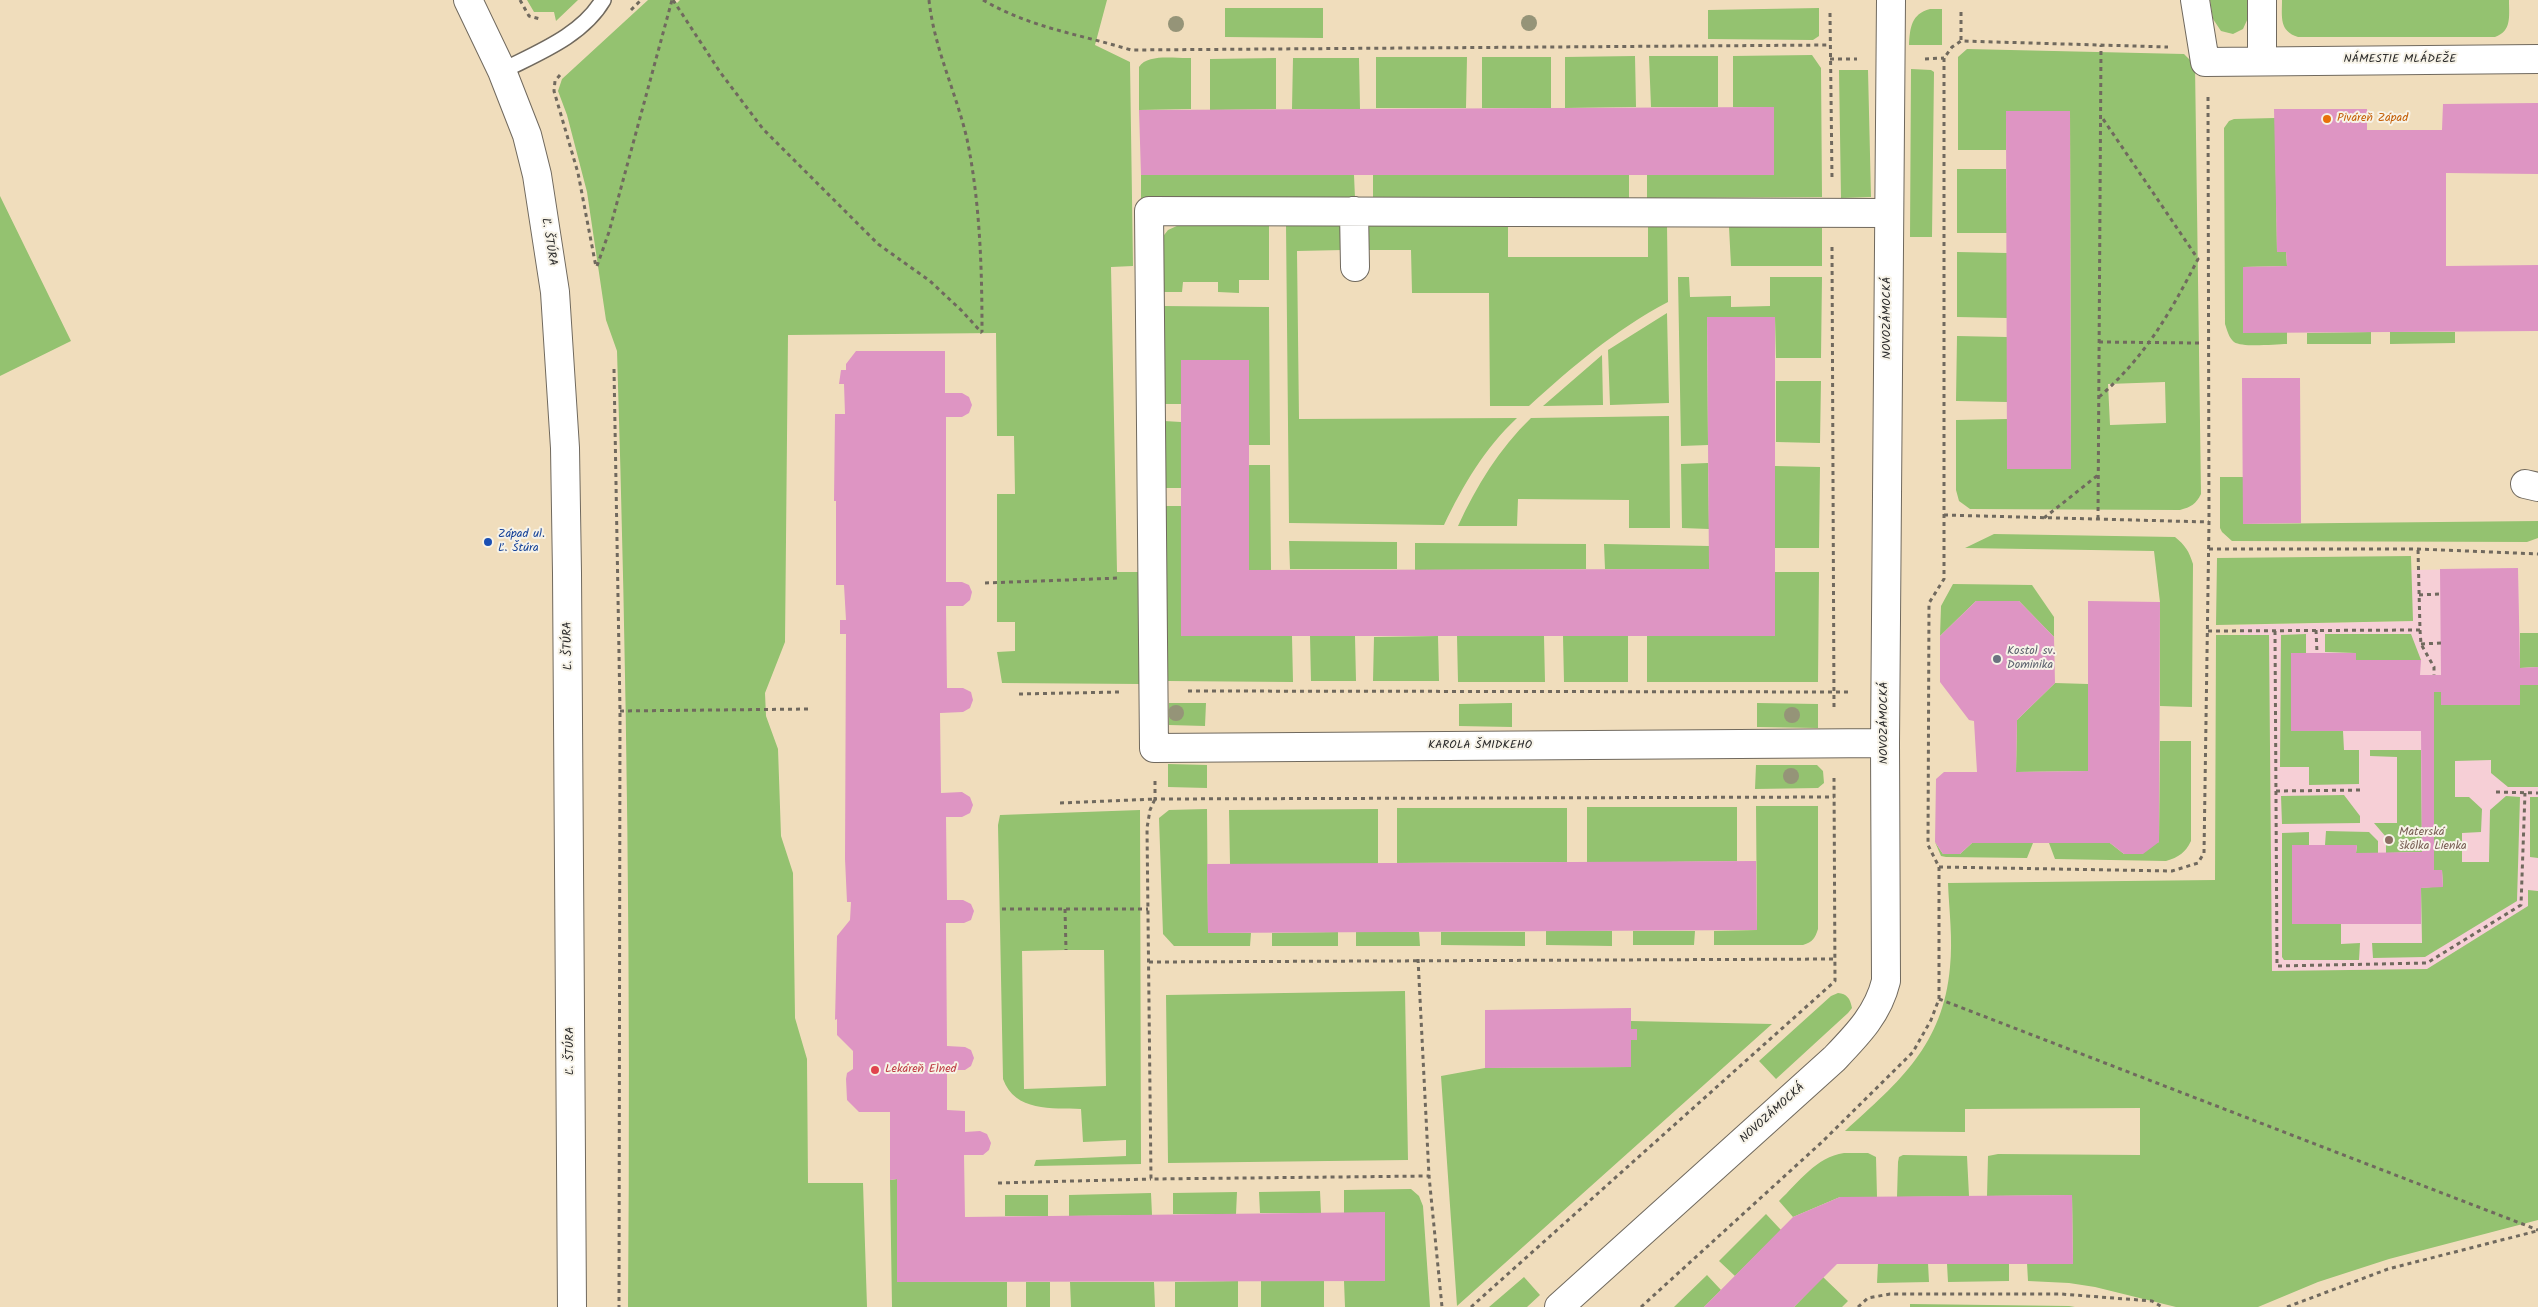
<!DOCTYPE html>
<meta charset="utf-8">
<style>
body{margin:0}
canvas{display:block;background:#f0ddbc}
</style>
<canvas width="2538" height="1307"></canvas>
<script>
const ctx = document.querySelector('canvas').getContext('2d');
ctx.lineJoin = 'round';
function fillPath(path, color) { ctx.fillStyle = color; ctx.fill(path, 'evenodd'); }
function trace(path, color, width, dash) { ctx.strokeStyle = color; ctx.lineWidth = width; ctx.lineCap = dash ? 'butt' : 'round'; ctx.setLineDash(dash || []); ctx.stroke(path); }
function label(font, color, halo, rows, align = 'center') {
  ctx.font = font + ' Kalam,sans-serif'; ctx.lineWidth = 4; ctx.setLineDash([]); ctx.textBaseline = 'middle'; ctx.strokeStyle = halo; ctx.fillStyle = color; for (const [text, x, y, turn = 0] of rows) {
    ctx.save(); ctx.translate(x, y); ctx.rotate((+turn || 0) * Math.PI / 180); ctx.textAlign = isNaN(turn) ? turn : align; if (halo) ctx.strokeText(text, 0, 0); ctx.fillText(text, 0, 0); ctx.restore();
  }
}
const built = new Path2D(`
 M2518,568L2520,667H2538V1012L2239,1014L2240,625L2412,621L2411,570Z`);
const green = new Path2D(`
 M527,0H578L556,21L554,12H534Z
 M648,0H674L677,3L680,0H1107L1095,45L1130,62L1133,266L1111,267L1117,572H1139L1141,684L1002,683L997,652L1015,651V622H997V494H1015L1014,436H997L996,333L788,335L785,642L765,693L766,716L778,749L781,836L793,873L795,1018L807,1059L808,1183H863L867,1307H628C631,988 627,670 617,351L606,320L587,192L567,115L558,91L562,79Z
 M2210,0H2248V18L2243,29L2233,34L2221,31L2213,19Z
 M2282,0H2509C2509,16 2512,31 2495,37H2298C2279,31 2282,17 2282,0Z
 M1225,8H1323V38L1225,37Z
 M1819,8V36L1813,40L1708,39V10Z
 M1930,9H1942V45H1909C1910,28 1911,14 1930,9Z
 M1967,49L2184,54L2195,65L2201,494C2196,504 2191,507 2180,510L1970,509L1959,501L1956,490V420L2007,419V469H2071L2070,111H2006V150H1958V57ZM2165,382L2166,423L2110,425L2108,384Z
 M1812,55L1821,68L1822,197L1647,198V175H1774V107H1733V56Z
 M1635,56L1636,107L1565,108V57Z
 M1649,56H1718V107H1651Z
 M1376,57H1467L1466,108H1376Z
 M1482,57H1551V108H1482Z
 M1191,58V109L1139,110V67C1148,53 1177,59 1191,58Z
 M1276,58V109L1210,110V59Z
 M1293,58H1359L1360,109H1292Z
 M1911,69L1931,70L1934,72L1932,237H1910Z
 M1839,70H1868L1871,197L1841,198Z
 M2275,118L2277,252H2286L2287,266L2243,267V332H2287V344C2275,344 2243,348 2234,342C2229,338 2227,330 2225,324L2224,128L2229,121L2234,119Z
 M1957,169H2006L2007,233H1957Z
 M1141,175H1354L1355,198H1141Z
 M1373,175H1629V198H1373Z
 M0,196L71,341L0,376Z
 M1179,225H1269V280H1239V293L1218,292V282H1183L1182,292H1162L1161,239L1168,230Z
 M1286,225H1343V250L1297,251L1299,419L1517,418C1485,448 1463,485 1444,525L1289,523Z
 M1366,225H1508V257H1648V225H1667L1668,302C1615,330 1573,366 1529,406H1490L1489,293H1412L1411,250H1366Z
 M1729,227L1822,228V266H1731Z
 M1957,252L2007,253V318L1957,317Z
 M1678,277H1689L1690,297L1731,296V307L1770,306V277H1822L1821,358H1776L1775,317H1707L1708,445L1681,446Z
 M1162,306L1269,307L1270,445H1249V360H1181V404H1164Z
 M1667,313L1669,403L1610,405L1608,350Z
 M2371,332V344H2307V333Z
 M2390,332H2455V343L2390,344Z
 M1957,336L2007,337V402L1956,401Z
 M1602,355L1603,405L1543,406Z
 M1776,381H1821L1820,443L1776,442Z
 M1669,416L1670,528H1629V500L1518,499L1517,526H1458C1477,485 1499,449 1531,418Z
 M1164,421L1181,422V488H1165Z
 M1708,463L1709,529L1682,528L1681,464Z
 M1249,465H1270L1271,570H1249Z
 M1775,466L1820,467L1819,548H1775Z
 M2220,477H2243V524L2538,521V538L2527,542L2232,541L2222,532L2220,528Z
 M1165,506H1181V636H1292L1293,682L1168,681Z
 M1994,534L2175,537C2185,545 2189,551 2193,564L2192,707L2160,706V602L2154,551L1965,548Z
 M1289,541L1397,542V569H1290Z
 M1415,543L1586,544V569L1415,570Z
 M1604,544L1709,546V569H1605Z
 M2411,556L2413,621L2216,625L2217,558Z
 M1775,572H1819L1818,682H1647V636H1775Z
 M1953,584L2032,585L2054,617V637L2019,601H1976L1940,636L1941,606Z
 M2520,633H2538V667L2520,668Z
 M2306,634V653H2291V731H2343L2344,750H2359V784L2309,785V767H2280L2281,635Z
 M2325,634H2411L2421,660H2356L2355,653L2325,652Z
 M2216,635H2269L2272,971L2427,969L2528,906V890L2538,891V1220L2389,1259L2318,1282L2258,1307H2176L2095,1287L2069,1283L2028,1281L2027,1263H2073L2072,1195L1987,1196L1988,1156L1998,1154L2140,1155V1108L1965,1109V1132L1845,1131C1900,1081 1943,1045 1950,967C1953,939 1949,910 1948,883L2215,880Z
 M1310,636H1355L1356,681H1311Z
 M1438,636L1439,681H1373L1374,637Z
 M1457,636H1544L1545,682H1458Z
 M1563,636H1628V682H1564Z
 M2055,683L2088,684V771L2016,772L2017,720Z
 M2520,685H2538V787H2508L2491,773V760L2455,761V797H2469L2482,809L2481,832L2462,833V862H2489L2490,810L2506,796L2520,797L2517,901L2425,957L2373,958L2372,943H2422L2421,888L2443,886L2442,870H2434V692H2441V705Z
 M1169,703H1206L1205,726L1169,725Z
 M1512,703V727L1459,726V704Z
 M1757,703L1818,704V728L1757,727Z
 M2160,741H2191V841C2185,853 2179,857 2166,861L2055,859L2049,843H2110L2124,854L2159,842Z
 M2370,750H2421L2422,852L2386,853V837L2374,823H2397V757L2370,756Z
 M1168,764L1207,765V788L1168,787Z
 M1756,765H1817L1823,771L1824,783L1818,788L1755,789Z
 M2344,795L2360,816V823L2282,824L2281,796Z
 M2530,797H2538V858L2530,857Z
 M1756,806H1818V929C1815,938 1813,942 1803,945H1714V931L1757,930Z
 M1587,807H1737V861L1587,863Z
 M1397,808H1567V862L1397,863Z
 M1207,809L1208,933H1251L1250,946H1174L1163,934L1159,818L1169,810Z
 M1378,809V864H1230L1229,810Z
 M1140,810L1141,1164L1034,1166L1036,1160L1126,1156V1140L1083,1142L1081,1109C1052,1108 1015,1112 1003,1079L998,825L1000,815ZM1066,950H1104L1106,1086L1024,1089L1022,951Z
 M2326,831L2369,832L2378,841V853H2356L2357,846L2325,845Z
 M2309,832V846L2292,845V924H2341V944L2360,943L2359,960H2284L2282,957V833Z
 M1935,842L1943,854H1960L1972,843H2033L2027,858L1946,857L1941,856Z
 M1546,931H1612V946L1546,945Z
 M1633,931H1695L1694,945H1633Z
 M1338,932V946H1272V933Z
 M1356,932H1419L1420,946H1356Z
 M1441,932H1525V946L1441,945Z
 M1405,991L1408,1160L1168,1163L1166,995Z
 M1838,993C1847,994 1850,998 1852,1008L1848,1013L1776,1079L1759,1061L1831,996Z
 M1631,1021L1772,1024L1457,1306L1441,1076L1485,1068L1631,1067V1040H1637V1029H1631Z
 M1844,1153H1868L1876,1157L1877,1197H1840L1793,1217L1779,1201C1799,1182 1816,1157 1844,1153Z
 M1903,1155L1967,1156L1969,1196L1897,1197L1898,1162L1899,1157Z
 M897,1179V1282H1007V1307H892L890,1180Z
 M1411,1189L1419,1196L1423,1206L1430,1307H1345L1344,1281H1385V1213H1344V1190Z
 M1320,1191L1321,1213H1260L1259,1192Z
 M1237,1192L1236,1214H1173V1193Z
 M1151,1193L1152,1215L1069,1216V1195Z
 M1005,1195H1048V1216H1005Z
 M1766,1214L1781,1230L1735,1276L1719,1261Z
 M1878,1263H1928L1929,1282L1877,1283Z
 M2009,1263V1281L1948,1282L1947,1264Z
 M1707,1275L1721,1290L1704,1307H1674Z
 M1524,1277L1540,1295L1527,1307H1489Z
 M1823,1277L1848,1301L1842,1307H1794Z
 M1238,1281V1307H1175V1282Z
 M1261,1281H1324V1307H1261Z
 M1026,1282H1050V1307H1026Z
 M1070,1282H1154L1155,1307H1071Z
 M1910,1304L2069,1306L2075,1307H1910Z`);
const building = new Path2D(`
 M2538,103V174L2446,173V266L2538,265V331L2243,333V267L2287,266L2286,252H2277L2274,109H2367V130H2442L2443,104Z
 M1774,107V175H1141L1139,110Z
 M2006,111H2070L2071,469H2007Z
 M1707,317H1775V636H1181V360H1249V570L1709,569Z
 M856,351H945V393H962L969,397L972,405L969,413L962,417H946V582H962L969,585L972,592L970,600L963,606H946L947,688H963L971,692L973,700L970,708L963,712L940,713L941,793L962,792L970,797L973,805L970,813L962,817H946L947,900H963L971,904L974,911L971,920L964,923H946L947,1046L965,1047L971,1050L974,1058L971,1066L965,1070H947V1110L965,1111V1132L980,1131L987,1134L991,1143L989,1150L983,1155H964L965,1217L1385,1212V1281L897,1282V1179L890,1180V1112H859L847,1100L846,1079L847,1073L853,1069V1051L837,1035V1019L835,1020L837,936L850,920L851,902H847L845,859L846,634H840V620H846L844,585H836V501H834L835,414H845L844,384H839L841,370H846V364Z
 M2242,378H2300L2301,523L2243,524Z
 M2518,568L2520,668L2538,667V685H2520V705H2441V692H2434V870H2442L2443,887L2421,888V924H2292V845H2357L2356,853L2422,852L2421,731H2291V653H2356V660H2421L2420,675H2441L2440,569Z
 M1976,601H2019L2054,637L2055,683L2017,720L2016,772L2088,771V601L2160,602L2159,842L2143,854H2124L2110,843H1972L1960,854H1943L1935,842L1936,779L1944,772H1977L1974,721L1969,720L1940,682V636Z
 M1756,861L1757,930L1208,933L1207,864Z
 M1631,1008V1029H1637V1040H1631V1067L1485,1068V1010Z
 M2072,1195L2073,1264H1837L1794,1307H1704L1793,1217L1840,1197Z`);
const path = new Path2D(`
 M520,0L529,16L540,19
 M673,0L720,72L763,129L878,244L930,281L962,311L982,333
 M929,0C934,48 956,92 967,139C980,202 982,268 982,332
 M983,0C1031,28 1079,34 1131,50L1830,45
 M631,10L641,0
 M1961,12V41
 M1830,13L1832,178
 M1830,59H1857
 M1925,59L1944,58
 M560,75L555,81L554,91L578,173L596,267
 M1832,247L1834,708
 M597,266L609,232L672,0
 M2099,342L2199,343
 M614,369L620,711L619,1307
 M2099,397C2146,356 2170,313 2198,259L2101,116
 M1944,515L2209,522
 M2044,518L2098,475
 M2098,519L2101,45
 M2209,549H2418L2538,554
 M985,583L1120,578
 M2419,595L2440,594
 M2316,630L2317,653
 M2420,630L2421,644L2434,667V675
 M2208,631L2420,630L2418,549
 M2275,631L2277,966L2427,963L2521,905L2525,793
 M2421,644L2441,643
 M1188,691L1852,692
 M1019,694L1119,692
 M620,711L808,709
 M1155,781V799L1834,797
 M2276,791L2364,790
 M2496,792L2538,793
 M1060,803L1155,799L1150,810L1147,828L1151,1179L1429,1176
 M1939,867L2172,871L2198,863L2204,853L2209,522L2208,95
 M1002,909H1148
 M1065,909L1066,950
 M1418,959L1429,1176L1442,1307
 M1149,962L1834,959
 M1939,999L2538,1230
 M998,1183L1151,1179
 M1471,1307L1835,981L1834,778
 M1641,1307L1822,1142L1913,1052L1931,1020L1939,999V867L1928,845L1929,603L1944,579V58L1952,47L1961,41L2168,47
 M1858,1307L1868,1298L1890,1294H2061L2152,1301L2162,1307
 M2287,1307L2388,1269L2537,1231`);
const lane = new Path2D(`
 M502,71C537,53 582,36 603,0`);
const street = new Path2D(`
 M468,0L502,71L527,135L537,175L555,292L565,448L567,573L572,1307
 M2195,0L2205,62L2538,59
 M2262,61V0
 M1354,211L1355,267
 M2525,484L2538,487
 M1885,743L1154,748L1149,211L1888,213
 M1559,1307L1834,1059C1857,1035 1878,1014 1886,981L1885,743L1891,0`);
const trees = [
 [1529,23],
 [1176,24],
 [1176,713],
 [1792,715],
 [1791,776]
];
const markers = [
 [2327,119,5,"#e8710a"],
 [488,542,5,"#1a4fb4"],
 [1997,659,5,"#6b7280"],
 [2389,840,5,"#8d6e63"],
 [875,1070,5,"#e0444e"]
];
const streetNames = [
 ["NÁMESTIE MLÁDEŽE",2400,60],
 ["Ľ. ŠTÚRA",548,242,81],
 ["NOVOZÁMOCKÁ",1888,318,-90],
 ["Ľ. ŠTÚRA",569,646,-91],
 ["NOVOZÁMOCKÁ",1885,723,-90],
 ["KAROLA ŠMIDKEHO",1480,746],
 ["Ľ. ŠTÚRA",571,1051,-90],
 ["NOVOZÁMOCKÁ",1773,1114,-42]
];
const foodNames = [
 ["Piváreň Západ",2337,119]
];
const transitNames = [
 ["Západ ul.",498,535],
 ["Ľ. Štúra",498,549]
];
const worshipNames = [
 ["Kostol sv.",2007,652],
 ["Dominika",2007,666]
];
const educationNames = [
 ["Materská",2399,833],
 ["škôlka Lienka",2399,847]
];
const healthNames = [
 ["Lekáreň Elned",885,1070]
];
fillPath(built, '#f6cfd6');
fillPath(green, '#94c270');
fillPath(building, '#de95c3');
trace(lane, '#70695e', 18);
trace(street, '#70695e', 30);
trace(path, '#70695e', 3, [4, 4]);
trace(lane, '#fff', 15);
trace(street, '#fff', 28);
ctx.fillStyle = '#959478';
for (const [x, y] of trees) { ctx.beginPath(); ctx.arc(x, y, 8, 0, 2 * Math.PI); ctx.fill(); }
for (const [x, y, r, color] of markers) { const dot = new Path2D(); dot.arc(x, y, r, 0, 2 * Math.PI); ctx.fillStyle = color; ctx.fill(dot); trace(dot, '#f7f3e8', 2); }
label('12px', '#2b2b2b', '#f7f3e8', streetNames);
label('12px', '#c56008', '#f7f3e8', foodNames, 'left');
label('12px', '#164399', '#f7f3e8', transitNames, 'left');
label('12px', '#5b616d', '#f7f3e8', worshipNames, 'left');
label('12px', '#785e54', '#f7f3e8', educationNames, 'left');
label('12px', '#be3a42', '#f7f3e8', healthNames, 'left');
</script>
